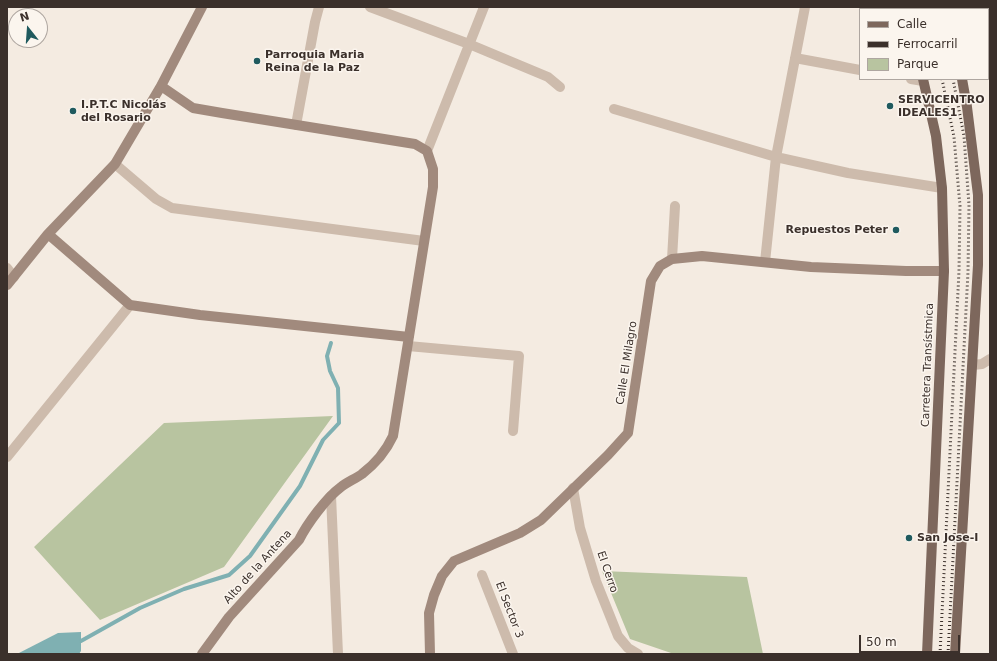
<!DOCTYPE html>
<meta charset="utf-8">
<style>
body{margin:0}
#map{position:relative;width:997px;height:661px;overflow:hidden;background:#f4ebe1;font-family:"DejaVu Sans",sans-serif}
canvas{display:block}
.frame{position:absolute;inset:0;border:8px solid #3b302b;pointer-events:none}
.legend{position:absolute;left:859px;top:8px;width:130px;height:72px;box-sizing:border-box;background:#fbf5ee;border:1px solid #aea6a0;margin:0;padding:5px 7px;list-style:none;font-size:12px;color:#3b302b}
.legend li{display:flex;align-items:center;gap:8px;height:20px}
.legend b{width:20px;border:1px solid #aea6a0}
.north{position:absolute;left:8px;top:8px;width:40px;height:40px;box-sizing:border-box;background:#fbf5ee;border:1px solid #aea6a0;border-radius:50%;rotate:343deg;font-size:11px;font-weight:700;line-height:16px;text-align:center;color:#3b302b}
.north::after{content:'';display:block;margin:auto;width:14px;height:18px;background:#1f5a5e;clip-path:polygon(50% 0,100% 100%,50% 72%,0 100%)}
.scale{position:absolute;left:859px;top:635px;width:101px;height:18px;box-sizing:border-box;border:2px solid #3b302b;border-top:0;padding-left:5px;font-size:12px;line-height:14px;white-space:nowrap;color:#3b302b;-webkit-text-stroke:3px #fbf5ee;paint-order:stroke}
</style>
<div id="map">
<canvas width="997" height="661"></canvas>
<div class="frame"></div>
<ul class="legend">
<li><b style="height:5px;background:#7d675c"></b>Calle</li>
<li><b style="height:5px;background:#3b302b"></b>Ferrocarril</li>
<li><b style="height:11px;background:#b8c4a0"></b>Parque</li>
</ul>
<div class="north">N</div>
<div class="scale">50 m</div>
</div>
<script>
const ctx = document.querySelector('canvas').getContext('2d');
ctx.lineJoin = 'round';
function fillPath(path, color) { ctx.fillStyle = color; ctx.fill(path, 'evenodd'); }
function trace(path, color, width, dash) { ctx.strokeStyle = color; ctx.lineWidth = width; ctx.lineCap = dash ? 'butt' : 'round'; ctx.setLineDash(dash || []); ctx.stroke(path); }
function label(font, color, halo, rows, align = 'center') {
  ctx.font = font + ' "DejaVu Sans",sans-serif'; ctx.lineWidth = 3; ctx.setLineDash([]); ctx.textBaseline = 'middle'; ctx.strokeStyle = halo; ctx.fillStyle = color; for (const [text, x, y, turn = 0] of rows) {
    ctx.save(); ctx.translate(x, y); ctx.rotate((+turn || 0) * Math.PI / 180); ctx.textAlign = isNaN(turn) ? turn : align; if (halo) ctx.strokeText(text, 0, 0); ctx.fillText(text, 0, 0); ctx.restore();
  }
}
const green = new Path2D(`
 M333,416L224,567L100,620L34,547L164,423Z
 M602,571L747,577L763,654H674L630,639Z`);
const water = new Path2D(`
 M81,632V651L79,654H17L58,633Z`);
const stream = new Path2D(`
 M81,641L140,608L184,589L229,575L250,556L300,486L323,440L339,423L338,388L330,371L327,356L331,343`);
const street = new Path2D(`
 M370,7L469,44L548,77L560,87
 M795,58L860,70
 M911,79L923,81
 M614,109L776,157L848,173L942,188
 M296,125L315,22L319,7
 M427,151L484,7
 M115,164L156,199L172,208L424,241
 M672,259L675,206
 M765,262L776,157L805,7
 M7,268L14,277
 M408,346L519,356L513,431
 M973,365L982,364L990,359
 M7,457L130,305
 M573,488L580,528L596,581L618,636L628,648L638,654
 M331,496L338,654
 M482,575L513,654`);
const secondary = new Path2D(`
 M161,86L193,108L222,113L415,144L427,151L433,169V187L393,436C386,451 375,464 362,474C355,479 347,482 341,487C326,498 307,524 299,540L229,617L202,654
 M48,234L130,305L200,315L409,337
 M7,285L48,234L115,164L161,86L202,7
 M430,654L429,613L434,595L442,576L454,561L520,533L541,520L608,455L628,433L651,281L660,266L672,259L702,256L811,267L906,271H944`);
const primary = new Path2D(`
 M900,7L901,9
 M944,7V9
 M923,79L936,136L942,188L944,271L927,654
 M955,654L978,265V195L967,107L962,79`);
const rail = new Path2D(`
 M920,7L921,9
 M931,7L932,9
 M940,654L959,271L960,206L954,137L942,79
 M948,654L968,272L969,205L964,136L953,79`);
const markers = [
 [257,61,4,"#1f5a5e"],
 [890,106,4,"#1f5a5e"],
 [73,111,4,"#1f5a5e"],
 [896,230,4,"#1f5a5e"],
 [909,538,4,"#1f5a5e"]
];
const poiNames = [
 ["Parroquia Maria",265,55],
 ["Reina de la Paz",265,68],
 ["SERVICENTRO",898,100],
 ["IDEALES1",898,113],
 ["I.P.T.C Nicolás",81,105],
 ["del Rosario",81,118],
 ["Repuestos Peter",888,230,"right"],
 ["San Jose-I",917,538]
];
const streetNames = [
 ["Calle El Milagro",627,363,-81],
 ["Carretera Transístmica",928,365,-88],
 ["Alto de la Antena",258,567,-48],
 ["El Cerro",607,572,71],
 ["El Sector 3",509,610,69]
];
fillPath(green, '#b8c4a0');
fillPath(water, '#7fb0b2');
trace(stream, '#7fb0b2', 4);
trace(street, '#cdbbac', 10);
trace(secondary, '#a18a7d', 10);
trace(primary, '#7d675c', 10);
trace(rail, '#3b302b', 3, [1, 3]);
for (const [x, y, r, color] of markers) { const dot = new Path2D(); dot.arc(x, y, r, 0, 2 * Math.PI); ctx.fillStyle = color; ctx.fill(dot); trace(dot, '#fbf5ee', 1.5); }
label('bold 11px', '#3b302b', '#fbf5ee', poiNames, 'left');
label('11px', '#3b302b', '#fbf5ee', streetNames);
</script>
